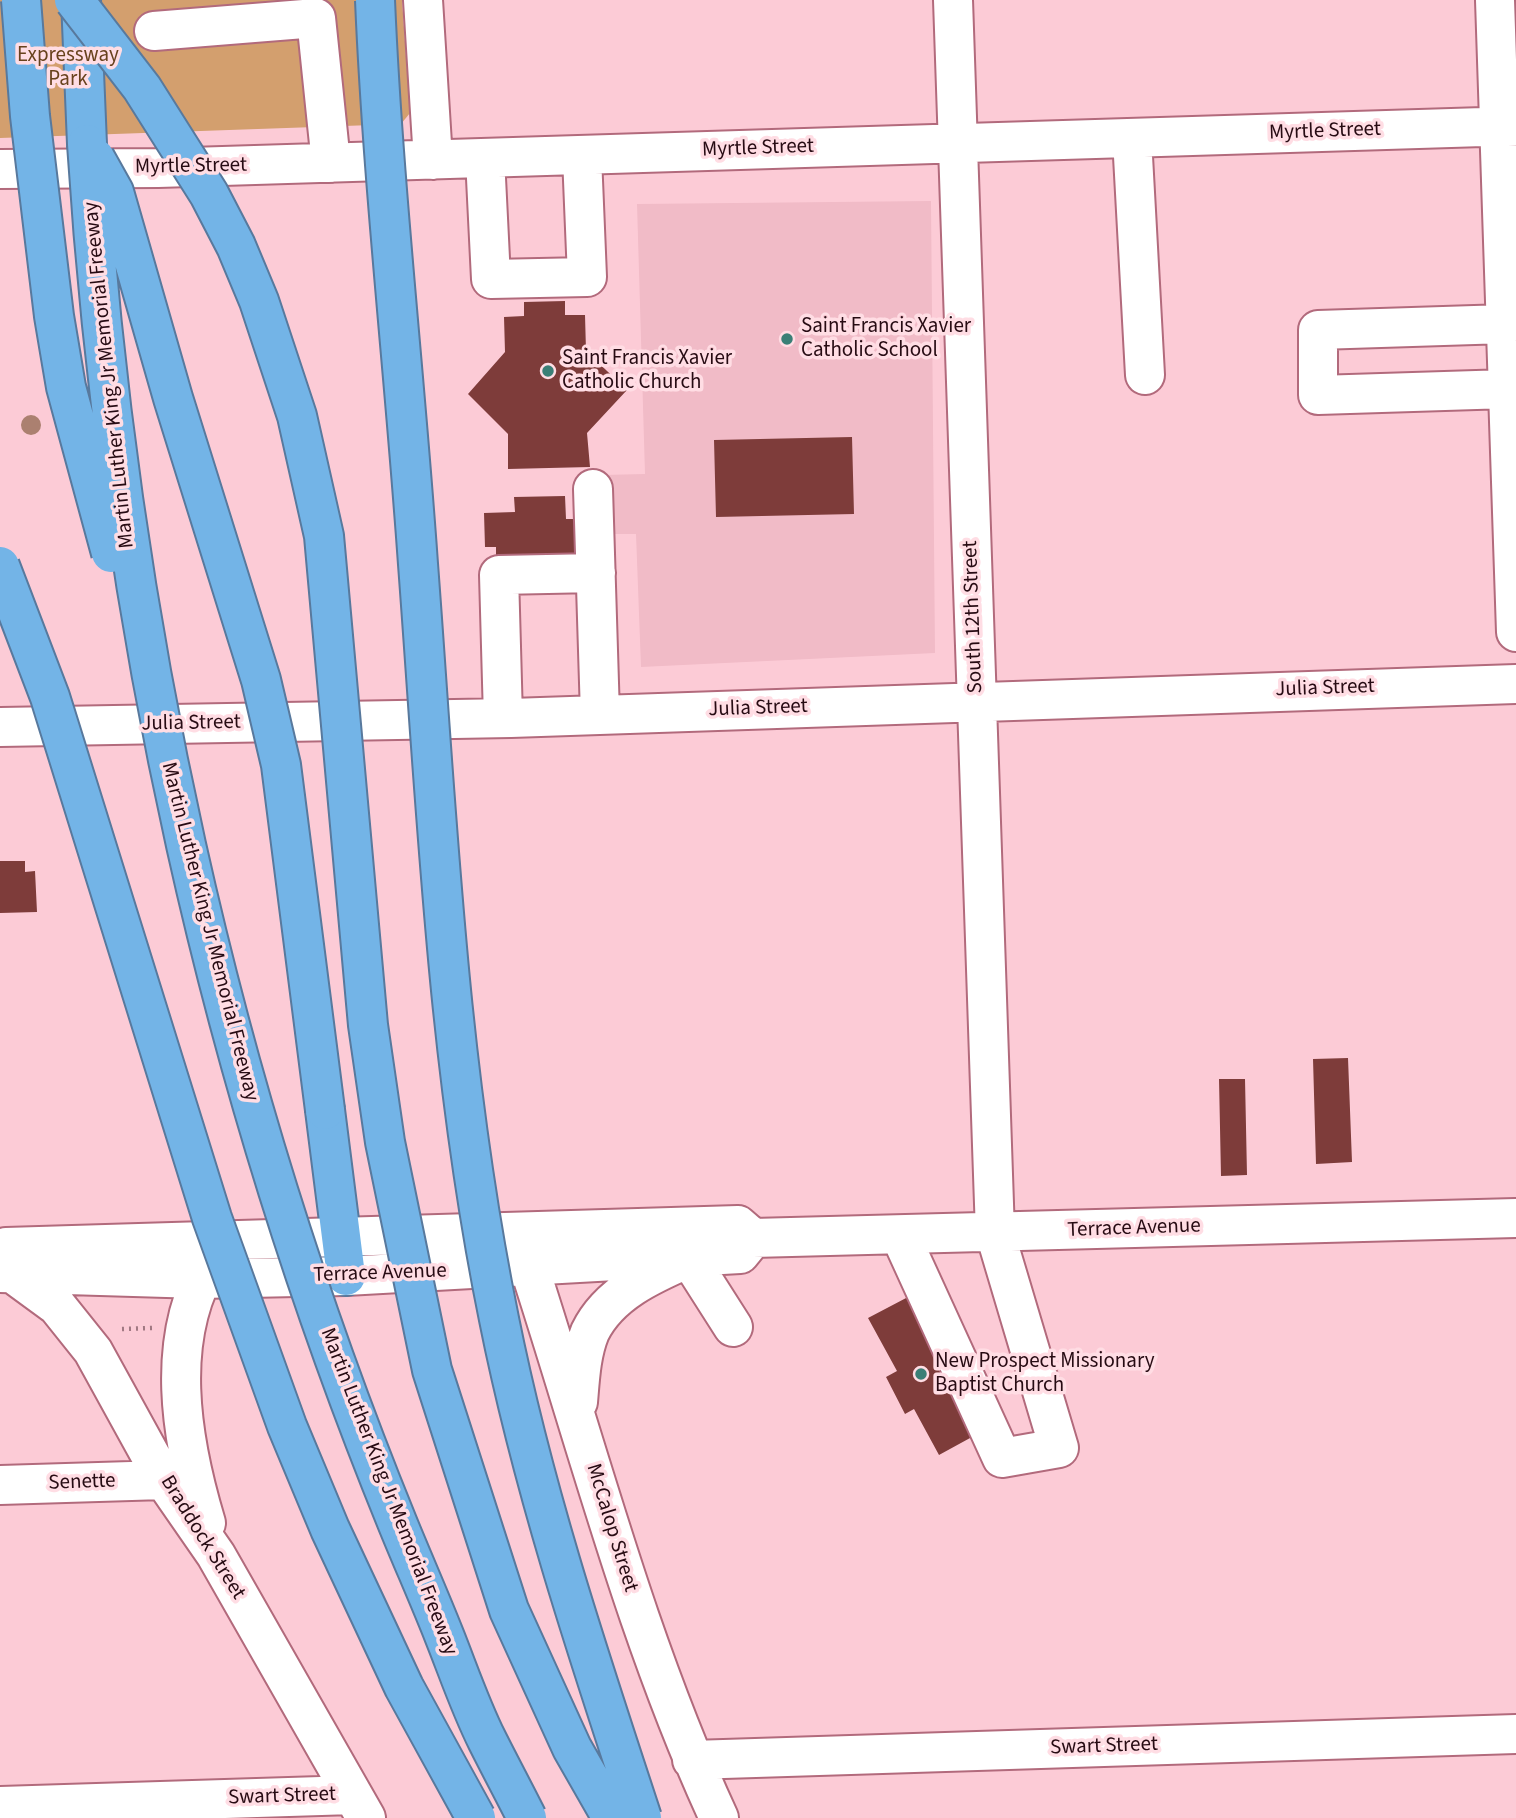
<!DOCTYPE html>
<style>
body{margin:0}
canvas{display:block;background:#fccbd6}
</style>
<canvas width="1516" height="1818"></canvas>
<script>
const ctx = document.querySelector('canvas').getContext('2d');
ctx.lineJoin = 'round';
function fillPath(path, color) { ctx.fillStyle = color; ctx.fill(path, 'evenodd'); }
function trace(path, color, width, dash) { ctx.strokeStyle = color; ctx.lineWidth = width; ctx.lineCap = dash ? 'butt' : 'round'; ctx.setLineDash(dash || []); ctx.stroke(path); }
function label(font, color, halo, rows, align = 'center') {
  ctx.font = font + ' "Source Sans 3",sans-serif'; ctx.lineWidth = 7; ctx.setLineDash([]); ctx.textBaseline = 'middle'; ctx.strokeStyle = halo; ctx.fillStyle = color; for (const [text, x, y, turn = 0] of rows) {
    ctx.save(); ctx.translate(x, y); ctx.rotate((+turn || 0) * Math.PI / 180); ctx.textAlign = isNaN(turn) ? turn : align; if (halo) ctx.strokeText(text, 0, 0); ctx.fillText(text, 0, 0); ctx.restore();
  }
}
const built = new Path2D(`
 M931,201L935,653L641,667L636,534H605L602,475L645,474L637,204Z`);
const green = new Path2D(`
 M0,0H402L410,113L401,124L0,138Z`);
const building = new Path2D(`
 M565,301V315H585L586,351L627,390L587,433L590,467L508,469V434L468,394L505,352L504,317L524,316V302Z
 M852,437L854,514L716,517L714,440Z
 M565,496L566,519H577L578,558L496,559V547H485L484,513L515,512L514,497Z
 M0,861H25V872L35,871L37,912L0,913Z
 M1348,1058L1352,1162L1316,1164L1313,1059Z
 M1219,1079H1245L1247,1175L1221,1176Z
 M908,1297L981,1432L939,1455L914,1409L905,1414L886,1377L897,1371L868,1318Z`);
const path = new Path2D(`
 M122,1329L152,1328`);
const minor = new Path2D(`
 M423,0L433,160
 M1495,0L1516,632
 M154,31L316,18L331,163
 M1132,138L1145,375
 M485,158L491,279L587,277L582,156
 M0,169L158,168L1516,126
 M1506,324L1318,330V395L1508,389
 M593,489L600,715
 M503,718L499,575L596,573
 M0,727L511,718L1516,684
 M901,1237L1002,1458L1059,1448L995,1233L953,0
 M522,1245C585,1436 634,1634 719,1818
 M0,1251L6,1247L738,1225L753,1238L1516,1218
 M0,1273L200,1279L346,1276L740,1254L753,1238
 M16,1276L57,1306L93,1351L164,1480L216,1555L366,1818
 M578,1402C580,1379 581,1354 590,1332C609,1293 652,1274 689,1258L733,1327
 M0,1485L164,1480
 M206,1523C181,1440 163,1337 212,1260
 M692,1760L1516,1734
 M0,1806L353,1795`);
const highway = new Path2D(`
 M81,0L87,144
 M325,1110L346,1276`);
const highwayBridge = new Path2D(`
 M21,0L30,116L54,316L66,387L111,553
 M74,0L142,88L209,194L236,246L259,301L297,416L324,536L368,1025L385,1142L432,1370L509,1610L572,1748L612,1818
 M375,0C383,188 405,376 418,564C437,817 448,1070 499,1319C533,1489 588,1654 642,1818
 M87,144C117,616 218,1083 397,1522C412,1559 429,1597 444,1635C458,1670 470,1706 487,1740C500,1766 514,1792 527,1818
 M95,158L114,192L173,398L261,680L281,765L325,1110
 M0,566L50,697L212,1218L287,1426L330,1529L404,1687L476,1818`);
const trees = [
 [31,425]
];
const markers = [
 [787,339,7,"#3a7f76"],
 [548,371,7,"#3a7f76"],
 [921,1374,7,"#3a7f76"]
];
const parkNames = [
 ["Expressway",68,56],
 ["Park",68,80]
];
const streetNames = [
 ["Myrtle Street",1325,132,-2],
 ["Myrtle Street",758,149,-2],
 ["Myrtle Street",191,167,-1],
 ["Martin Luther King Jr Memorial Freeway",110,375,-96],
 ["South 12th Street",974,617,-92],
 ["Julia Street",1325,689,-2],
 ["Julia Street",758,709,-2],
 ["Julia Street",191,724,-1],
 ["Martin Luther King Jr Memorial Freeway",209,932,76],
 ["Terrace Avenue",1134,1229,-2],
 ["Terrace Avenue",380,1274,-2],
 ["Senette",82,1483,-2],
 ["Martin Luther King Jr Memorial Freeway",388,1492,69],
 ["McCalop Street",611,1528,73],
 ["Braddock Street",202,1538,58],
 ["Swart Street",1104,1747,-2],
 ["Swart Street",282,1797,-2]
];
const poiNames = [
 ["Saint Francis Xavier",801,327],
 ["Catholic School",801,351],
 ["Saint Francis Xavier",562,359],
 ["Catholic Church",562,383],
 ["New Prospect Missionary",935,1362],
 ["Baptist Church",935,1386]
];
fillPath(built, '#f1bbc7');
fillPath(green, '#d39f6e');
fillPath(building, '#7e3c3a');
trace(minor, '#b26a7c', 42);
trace(highway, '#58799d', 42);
trace(path, '#a07882', 4.5, [2, 5]);
trace(minor, '#fff', 38);
trace(highway, '#73b4e7', 38);
trace(highwayBridge, '#58799d', 42, []);
trace(highwayBridge, '#73b4e7', 38);
ctx.fillStyle = '#ab8070';
for (const [x, y] of trees) { ctx.beginPath(); ctx.arc(x, y, 10, 0, 2 * Math.PI); ctx.fill(); }
for (const [x, y, r, color] of markers) { const dot = new Path2D(); dot.arc(x, y, r, 0, 2 * Math.PI); ctx.fillStyle = color; ctx.fill(dot); trace(dot, '#ffdde4', 2.5); }
label('21px', '#68421d', '#ffdde4', parkNames);
label('21px', '#270b13', '#ffdde4', streetNames);
label('21px', '#270b13', '#ffdde4', poiNames, 'left');
</script>
